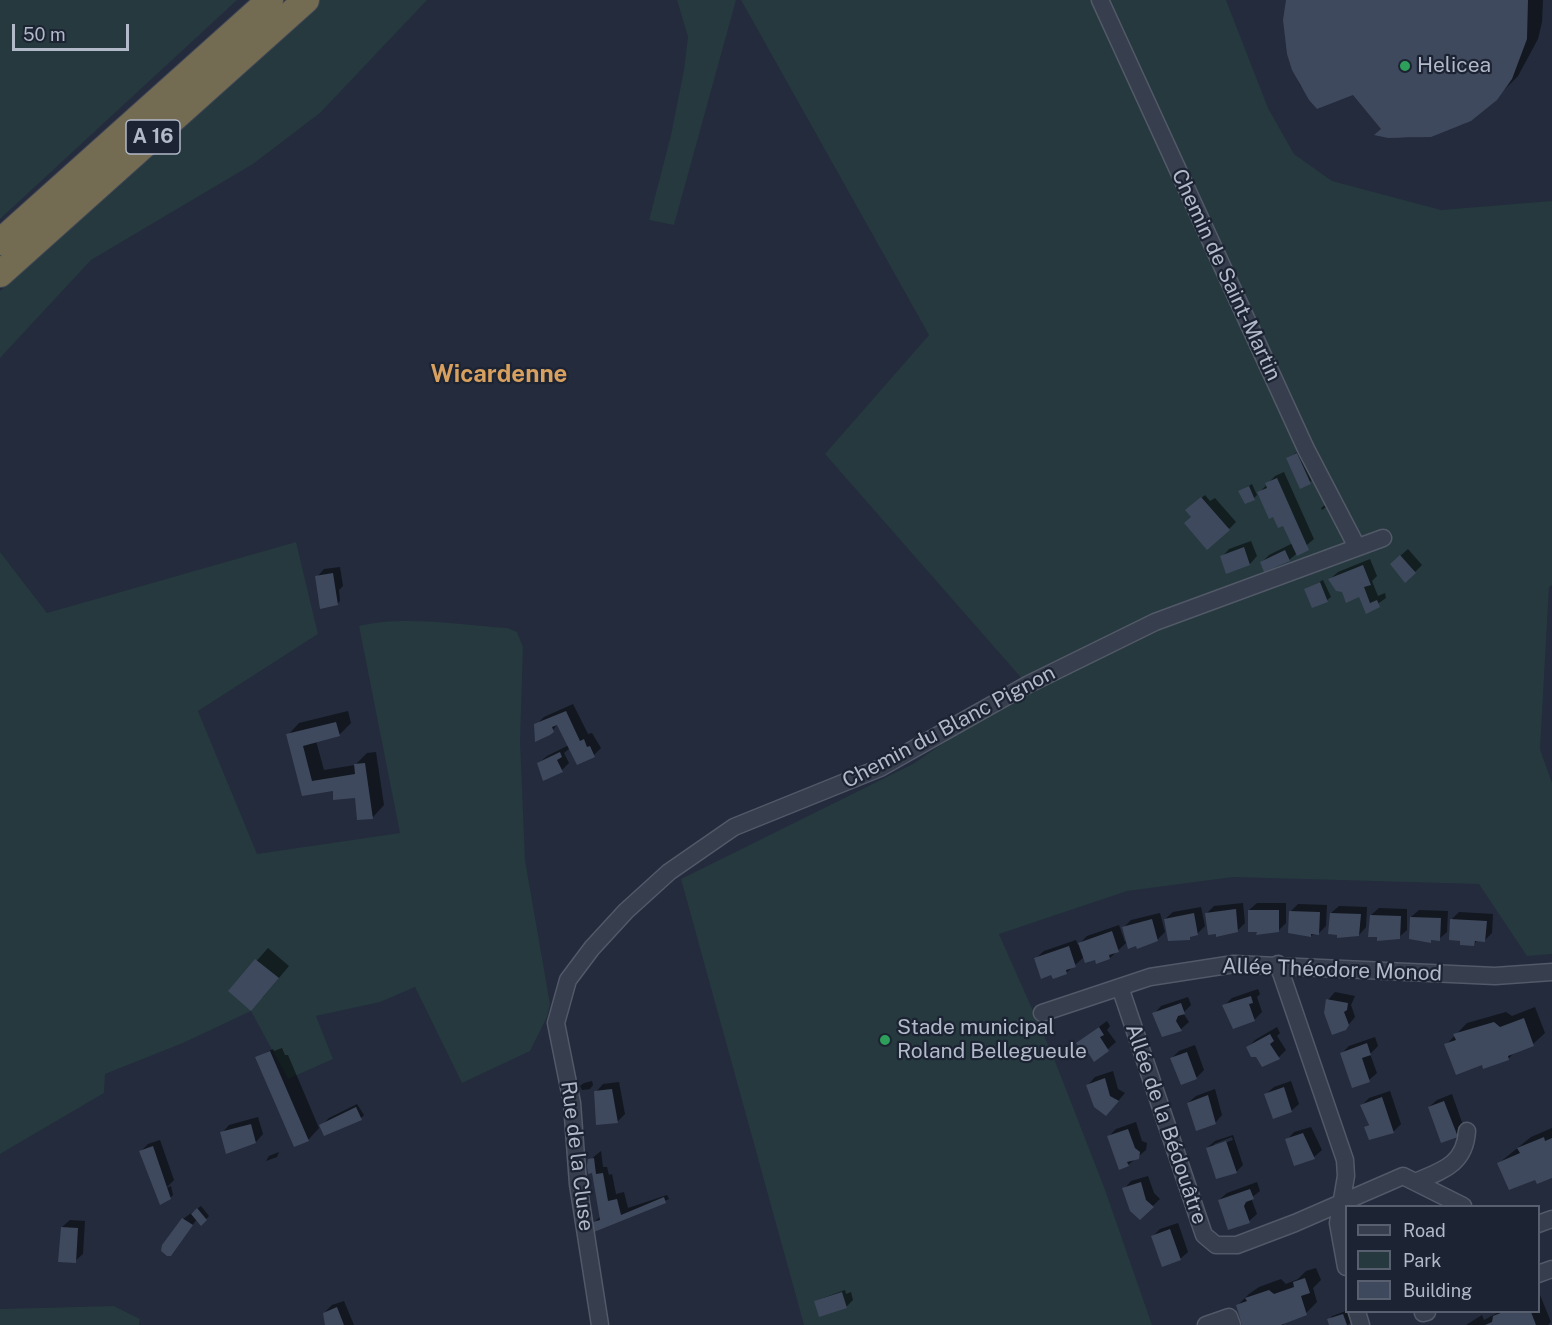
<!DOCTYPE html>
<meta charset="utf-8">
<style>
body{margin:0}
#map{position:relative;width:1552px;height:1325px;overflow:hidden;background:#232b3d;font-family:"Public Sans",sans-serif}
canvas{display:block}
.legend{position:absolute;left:1345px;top:1205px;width:195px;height:108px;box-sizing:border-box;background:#1c2332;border:2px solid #585f6e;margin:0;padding:8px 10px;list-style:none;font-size:18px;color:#b2b9c9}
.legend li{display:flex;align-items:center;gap:12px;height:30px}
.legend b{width:30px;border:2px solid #585f6e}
.scale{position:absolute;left:12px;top:24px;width:117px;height:27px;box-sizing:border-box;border:3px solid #b2b9c9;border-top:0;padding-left:8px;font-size:18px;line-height:21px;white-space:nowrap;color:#b2b9c9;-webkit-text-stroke:4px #1c2332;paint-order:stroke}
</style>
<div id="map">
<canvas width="1552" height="1325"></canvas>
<ul class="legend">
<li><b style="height:8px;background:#373e4d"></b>Road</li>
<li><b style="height:16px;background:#25393e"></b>Park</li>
<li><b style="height:16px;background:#3f495d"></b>Building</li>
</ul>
<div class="scale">50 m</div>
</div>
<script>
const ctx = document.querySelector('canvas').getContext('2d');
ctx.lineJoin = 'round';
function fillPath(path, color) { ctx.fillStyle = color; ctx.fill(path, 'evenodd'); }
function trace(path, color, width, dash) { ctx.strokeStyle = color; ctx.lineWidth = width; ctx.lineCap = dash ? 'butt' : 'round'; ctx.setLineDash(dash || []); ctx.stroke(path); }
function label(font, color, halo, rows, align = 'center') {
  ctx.font = font + ' "Public Sans",sans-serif'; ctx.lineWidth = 4.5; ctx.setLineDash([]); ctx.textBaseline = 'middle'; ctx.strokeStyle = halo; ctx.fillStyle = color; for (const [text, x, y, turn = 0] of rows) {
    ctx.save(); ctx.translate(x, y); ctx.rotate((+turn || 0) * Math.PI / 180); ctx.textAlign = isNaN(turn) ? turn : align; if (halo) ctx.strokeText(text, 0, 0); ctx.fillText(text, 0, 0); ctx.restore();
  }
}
const green = new Path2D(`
 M0,0H237L0,219Z
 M319,0H427L320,113L253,164L91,260L0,358V291Z
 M677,0H736L674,225L649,220L671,135L684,70L688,37Z
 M741,0H1226L1268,108L1294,154L1332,181L1441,210L1552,201V585L1549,587L1540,749L1552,783V954L1527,956L1479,884L1233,877L1127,891L999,934L1053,1056L1104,1187L1152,1325H804L681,879L913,764L986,714L1031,689L825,454L929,335Z
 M296,542L318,634L198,711L257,854L400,833L359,626C403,615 462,625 507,628L517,632L523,647L520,741L525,860L550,1004L547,1017L530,1051L462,1083L415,987L380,1002L316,1016L333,1059L288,1079L251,1011L183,1043L105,1074L104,1093L0,1154V552L47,613Z
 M114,1306L140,1319L139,1325H0V1309Z`);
const shadow = new Path2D(`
 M1288,0H1543L1542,22L1538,39L1518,76L1484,110L1463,124L1422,137L1406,138L1378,134L1383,128L1354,94L1317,108L1300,85L1290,62Z
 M1305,447L1317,475L1310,482L1288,458Z
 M1284,472L1314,539L1289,560L1262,562L1269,555L1293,543L1284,524L1274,515L1259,493L1254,498L1240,491L1252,484L1257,495L1275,476Z
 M1205,495L1210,501L1215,498L1236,522L1229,529L1193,517L1190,507Z
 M1328,503L1329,505L1322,510L1321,508Z
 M1251,541L1257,556L1250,564L1222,557L1229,549Z
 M1408,549L1422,565L1415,572L1399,557Z
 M1370,559L1377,576L1372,581L1378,596L1385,593L1386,598L1366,612L1360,596L1343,591L1330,579L1338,572Z
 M340,567L343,586L339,590L340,601L337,604L317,577L324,569Z
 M1323,580L1331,597L1327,600L1306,589Z
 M573,704L588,734L592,733L601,748L594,755L570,748L564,753L569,763L562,770L539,763L547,756L569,745L558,723L553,730L536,725L544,717Z
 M348,711L351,723L339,735L316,741L324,770L355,765L367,753L376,752L384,805L373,817L355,796L334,790L303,794L288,735L299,723Z
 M1243,903L1245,923L1238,930L1217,932L1207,913L1214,906Z
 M1257,903H1286V923L1278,931L1258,934L1249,910Z
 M1298,904L1327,905L1326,926L1319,933L1310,936L1291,911Z
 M1339,906L1367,907L1366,927L1359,935L1331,913Z
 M1201,907L1205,926L1197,934L1165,919L1173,912Z
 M1379,908L1407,909V930L1399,937L1371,915Z
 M1419,910L1448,911L1447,932L1439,939L1419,941L1411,917Z
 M1459,912L1493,914L1492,933L1485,940H1478L1474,944L1451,920Z
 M1160,913L1165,932L1157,940L1137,945L1128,941L1110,958L1084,957L1066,973L1036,958L1044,951L1076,940L1078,945L1087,936L1119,925L1125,942L1128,941L1124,927L1131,920Z
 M268,948L289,966L263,997L230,991Z
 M1258,989L1260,994L1257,997L1262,1012L1254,1020L1224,1006L1232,998Z
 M1335,992L1355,996L1351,1005L1355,1017L1345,1029L1328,1000Z
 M1188,997L1191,1005L1183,1013L1189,1022L1181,1029L1163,1036L1154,1014L1161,1006Z
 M1535,1007L1545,1033L1533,1044L1516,1051L1508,1059L1483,1063L1446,1045L1467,1023L1506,1012L1512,1016Z
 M1107,1021L1110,1026L1107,1030L1116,1042L1095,1060L1087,1050L1077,1043Z
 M1277,1027L1280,1033L1277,1036L1286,1050L1279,1057L1257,1055L1248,1047L1255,1040Z
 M1375,1037L1378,1046L1370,1054L1377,1073L1369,1080L1342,1053L1349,1046Z
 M1195,1045L1204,1070L1196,1078L1171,1059L1179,1051Z
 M282,1048L285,1055H288L319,1128L329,1118L357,1104L364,1115L361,1118L321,1126L308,1140L257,1057L273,1049L274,1051Z
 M1113,1071L1118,1089L1125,1093L1113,1107L1088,1085L1095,1077Z
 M592,1081L593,1085L590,1089L582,1090L580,1086L584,1083Z
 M1291,1081L1299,1104L1291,1111L1266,1094L1274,1087Z
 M619,1082L625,1114L617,1122L596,1092L603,1084Z
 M1215,1089L1222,1115L1215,1123L1188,1103L1196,1096Z
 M1390,1091L1401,1124L1393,1132L1366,1127L1370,1123L1362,1105L1369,1098Z
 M1452,1094L1464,1128L1457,1136L1429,1107L1437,1100Z
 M258,1117L263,1134L256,1142L242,1146L222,1133L229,1125Z
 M1136,1122L1142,1141L1147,1143L1146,1150L1128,1165L1109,1136L1116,1129Z
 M1311,1127L1322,1150L1314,1157L1295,1164L1287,1140L1294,1132Z
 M1552,1128V1176L1536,1178L1499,1163L1531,1137Z
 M1233,1135L1243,1165L1236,1172L1207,1148L1215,1141ZM1232,1137L1233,1140L1214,1147V1144Z
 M160,1140L174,1180L166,1188L171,1186L173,1195L170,1198L141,1151L148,1144Z
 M601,1151L603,1167H607L609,1175L612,1174L616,1194L624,1192L628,1208L667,1195L669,1199L596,1230L594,1222L601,1216L590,1160Z
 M279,1152L277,1157L266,1161L269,1156Z
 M1148,1176L1154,1193L1160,1199L1140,1218L1124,1189L1131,1181Z
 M1257,1182L1260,1191L1251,1198L1257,1214L1249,1221L1219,1200L1227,1193Z
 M201,1206L209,1216L201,1224L197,1219L171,1254L183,1219Z
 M70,1220L85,1221L83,1254L75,1261L62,1227Z
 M1178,1223L1188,1252L1180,1259L1153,1236L1160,1229Z
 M1316,1268L1321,1280L1313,1288L1317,1302L1306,1313L1288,1319L1283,1325H1244L1237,1306L1249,1294L1259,1287L1281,1279L1286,1284L1298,1279L1306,1271Z
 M845,1290L846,1294L851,1292L853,1300L846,1307L815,1301Z
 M1540,1295L1551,1322L1548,1325H1466L1482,1315L1484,1320L1499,1312H1538Z
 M344,1301L354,1325H326L324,1313L332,1305Z
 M1346,1311L1351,1322L1348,1325H1331L1329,1320L1332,1316Z`);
const building = new Path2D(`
 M1286,0H1528L1527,39L1512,79L1497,100L1471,121L1431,137L1388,138L1374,135L1381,129L1353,95L1317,109L1309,100L1292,70L1287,54L1283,20Z
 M1297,453L1311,484L1300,489L1286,458Z
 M1277,478L1309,550L1297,556L1283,526L1278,528L1273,517L1269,519L1257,492L1267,488L1265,483Z
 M1249,486L1255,500L1245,504L1238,491Z
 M1201,497L1230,530L1207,550L1184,523L1191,517L1185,510Z
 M1244,547L1250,565L1226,574L1220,556Z
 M1285,550L1290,561L1264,572L1260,562Z
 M1400,555L1416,573L1405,583L1390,564Z
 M1363,565L1371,585L1364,587L1370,603L1377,600L1380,607L1366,614L1359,597L1346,603L1342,592L1336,591L1328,579Z
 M333,573L338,605L320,609L315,576Z
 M1320,582L1328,602L1312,608L1304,589Z
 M566,711L580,741L584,739L587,747L590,746L595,757L577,765L557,725L552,727L554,732L550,735L535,742L534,724Z
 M336,722L340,736L303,746L312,781L355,774L354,764L365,763L373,819L357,820L355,798L333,800V791L302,796L286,734Z
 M560,752L562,757L557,760L563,772L543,781L537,763Z
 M1236,909L1238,932L1216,937V934L1208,935L1205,913Z
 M1248,910H1279V932L1256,935L1257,932H1248Z
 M1289,911L1320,912L1319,935L1311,934V937L1288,933Z
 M1194,913L1198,935L1190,937V940L1168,941L1164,919Z
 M1330,913L1361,914L1359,936L1337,938V935L1328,934Z
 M1370,915L1401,916L1400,939L1377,941V937H1368Z
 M1410,917L1441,918L1440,941L1431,940V943L1409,939Z
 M1152,919L1158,941L1137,949L1136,946L1128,949L1122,927Z
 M1450,919L1487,921L1485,942L1475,941L1474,946L1460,945V941L1449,940Z
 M1112,931L1119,952L1109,955L1110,959L1096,964L1095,960L1085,963L1078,943Z
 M1069,946L1076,967L1066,970L1067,974L1053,979L1051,975L1041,979L1034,958Z
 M255,959L279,978L251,1011L228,991Z
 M1251,996L1253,1003L1249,1004L1255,1021L1233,1029L1222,1005Z
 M1326,999L1348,1003L1347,1010L1344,1012L1349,1025L1346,1030L1332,1035L1324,1013Z
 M1181,1003L1185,1014L1178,1016L1176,1021L1182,1031L1162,1037L1152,1013Z
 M1524,1018L1534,1046L1508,1056L1509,1060L1483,1069L1482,1065L1456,1075L1444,1044L1456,1040L1453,1034L1494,1022L1500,1027Z
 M1099,1027L1104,1035L1100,1037L1109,1051L1094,1062L1087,1051L1082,1052L1076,1043Z
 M1270,1034L1274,1041L1270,1044L1280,1059L1262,1067L1256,1057H1251L1246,1047Z
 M1367,1043L1371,1055L1362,1058L1370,1082L1352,1088L1340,1053Z
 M270,1051L309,1141L294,1147L255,1057Z
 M1187,1052L1197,1079L1181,1085L1170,1058Z
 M1105,1078L1110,1096L1119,1101L1106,1116L1094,1107L1086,1085Z
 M1284,1087L1292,1112L1273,1119L1264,1094Z
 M612,1089L618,1123L596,1125L594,1091Z
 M1208,1095L1216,1124L1196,1131L1187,1103Z
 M1382,1097L1394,1133L1369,1140L1364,1127L1369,1125L1360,1105Z
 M1444,1101L1458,1137L1441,1143L1428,1107Z
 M356,1107L362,1120L324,1136L319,1125Z
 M251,1124L256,1143L226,1154L220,1132Z
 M1128,1129L1135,1148L1140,1152L1139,1159L1127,1162L1129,1166L1119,1170L1107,1136Z
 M1303,1133L1315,1159L1294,1166L1285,1139Z
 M1544,1137L1545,1141L1552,1138V1178L1537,1184L1535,1180L1509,1190L1497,1163L1520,1153L1517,1148Z
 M1226,1141L1237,1173L1216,1179L1206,1148Z
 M153,1146L171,1199L160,1205L139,1151Z
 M594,1158L596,1174L603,1173L608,1201L617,1199L621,1215L664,1197L666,1203L594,1232L593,1222L600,1220L592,1173L588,1174L587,1165L588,1159Z
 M1141,1182L1146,1200L1154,1207L1140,1220L1130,1211L1122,1188Z
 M1250,1189L1254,1199L1246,1202L1244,1206L1250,1223L1228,1230L1218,1200Z
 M197,1208L207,1220L201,1226L191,1214Z
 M182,1218L193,1225L171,1256H167L161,1251L162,1245Z
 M61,1227L78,1228L76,1263L58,1262Z
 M1170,1229L1181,1260L1162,1267L1151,1236Z
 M1305,1278L1310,1293L1301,1296L1307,1315L1281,1325H1242L1236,1305L1247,1301L1245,1298L1269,1290L1274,1294L1294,1287L1293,1282Z
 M842,1292L847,1308L819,1317L814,1301Z
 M337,1307L344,1325H325L323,1313Z
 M1503,1312H1531L1536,1325H1485L1492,1322L1493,1316Z
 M1343,1314L1347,1325H1329L1327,1319Z`);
const minor = new Path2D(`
 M1100,0L1306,449L1357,547
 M1278,964L1345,1160L1346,1176L1338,1223L1346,1267
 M1120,987L1204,1235L1216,1245H1237L1295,1223L1403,1176L1463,1206
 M1042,1013L1150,977L1234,964L1495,976L1552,972
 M1415,1182C1441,1171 1465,1165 1467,1131
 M1538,1224L1552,1219
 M1538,1274L1552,1269
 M1357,1312L1361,1325
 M1423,1313L1427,1312
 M600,1325L578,1184L572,1103L556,1023L568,980L592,948L626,911L669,872L734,827L880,768L1027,685L1155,622L1383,538
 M1206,1325L1229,1317L1232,1325`);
const highway = new Path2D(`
 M0,242L270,0
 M0,274L306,0`);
const markers = [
 [1405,66,6,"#2e9e5b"],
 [885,1040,6,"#2e9e5b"]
];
const shields = [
 [153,137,54]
];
const shieldNames = [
 ["A 16",153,137]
];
const poiNames = [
 ["Helicea",1417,66],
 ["Stade municipal",897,1028],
 ["Roland Bellegueule",897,1052]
];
const streetNames = [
 ["Chemin de Saint-Martin",1226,275,65],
 ["Chemin du Blanc Pignon",949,727,-28],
 ["Allée Théodore Monod",1332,970,2],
 ["Allée de la Bédouâtre",1166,1124,71],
 ["Rue de la Cluse",577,1156,83]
];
const quarterNames = [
 ["Wicardenne",499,375]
];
fillPath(green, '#25393e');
fillPath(shadow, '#0007');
fillPath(building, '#3f495d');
trace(minor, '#525968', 19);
trace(highway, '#3f4655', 28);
trace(minor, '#373e4d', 16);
trace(highway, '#746b53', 26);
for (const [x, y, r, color] of markers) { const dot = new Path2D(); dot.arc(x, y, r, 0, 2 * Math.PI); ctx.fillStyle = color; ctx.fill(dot); trace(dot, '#1c2332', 2); }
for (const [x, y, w] of shields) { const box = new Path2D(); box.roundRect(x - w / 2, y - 17, w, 34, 4.5); ctx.fillStyle = '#1c2332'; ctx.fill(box); trace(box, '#b2b9c9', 1.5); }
label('bold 20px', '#b2b9c9', null, shieldNames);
label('21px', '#b2b9c9', '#1c2332', poiNames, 'left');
label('21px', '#b2b9c9', '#1c2332', streetNames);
label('bold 24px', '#d7a05f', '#1c2332', quarterNames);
</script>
